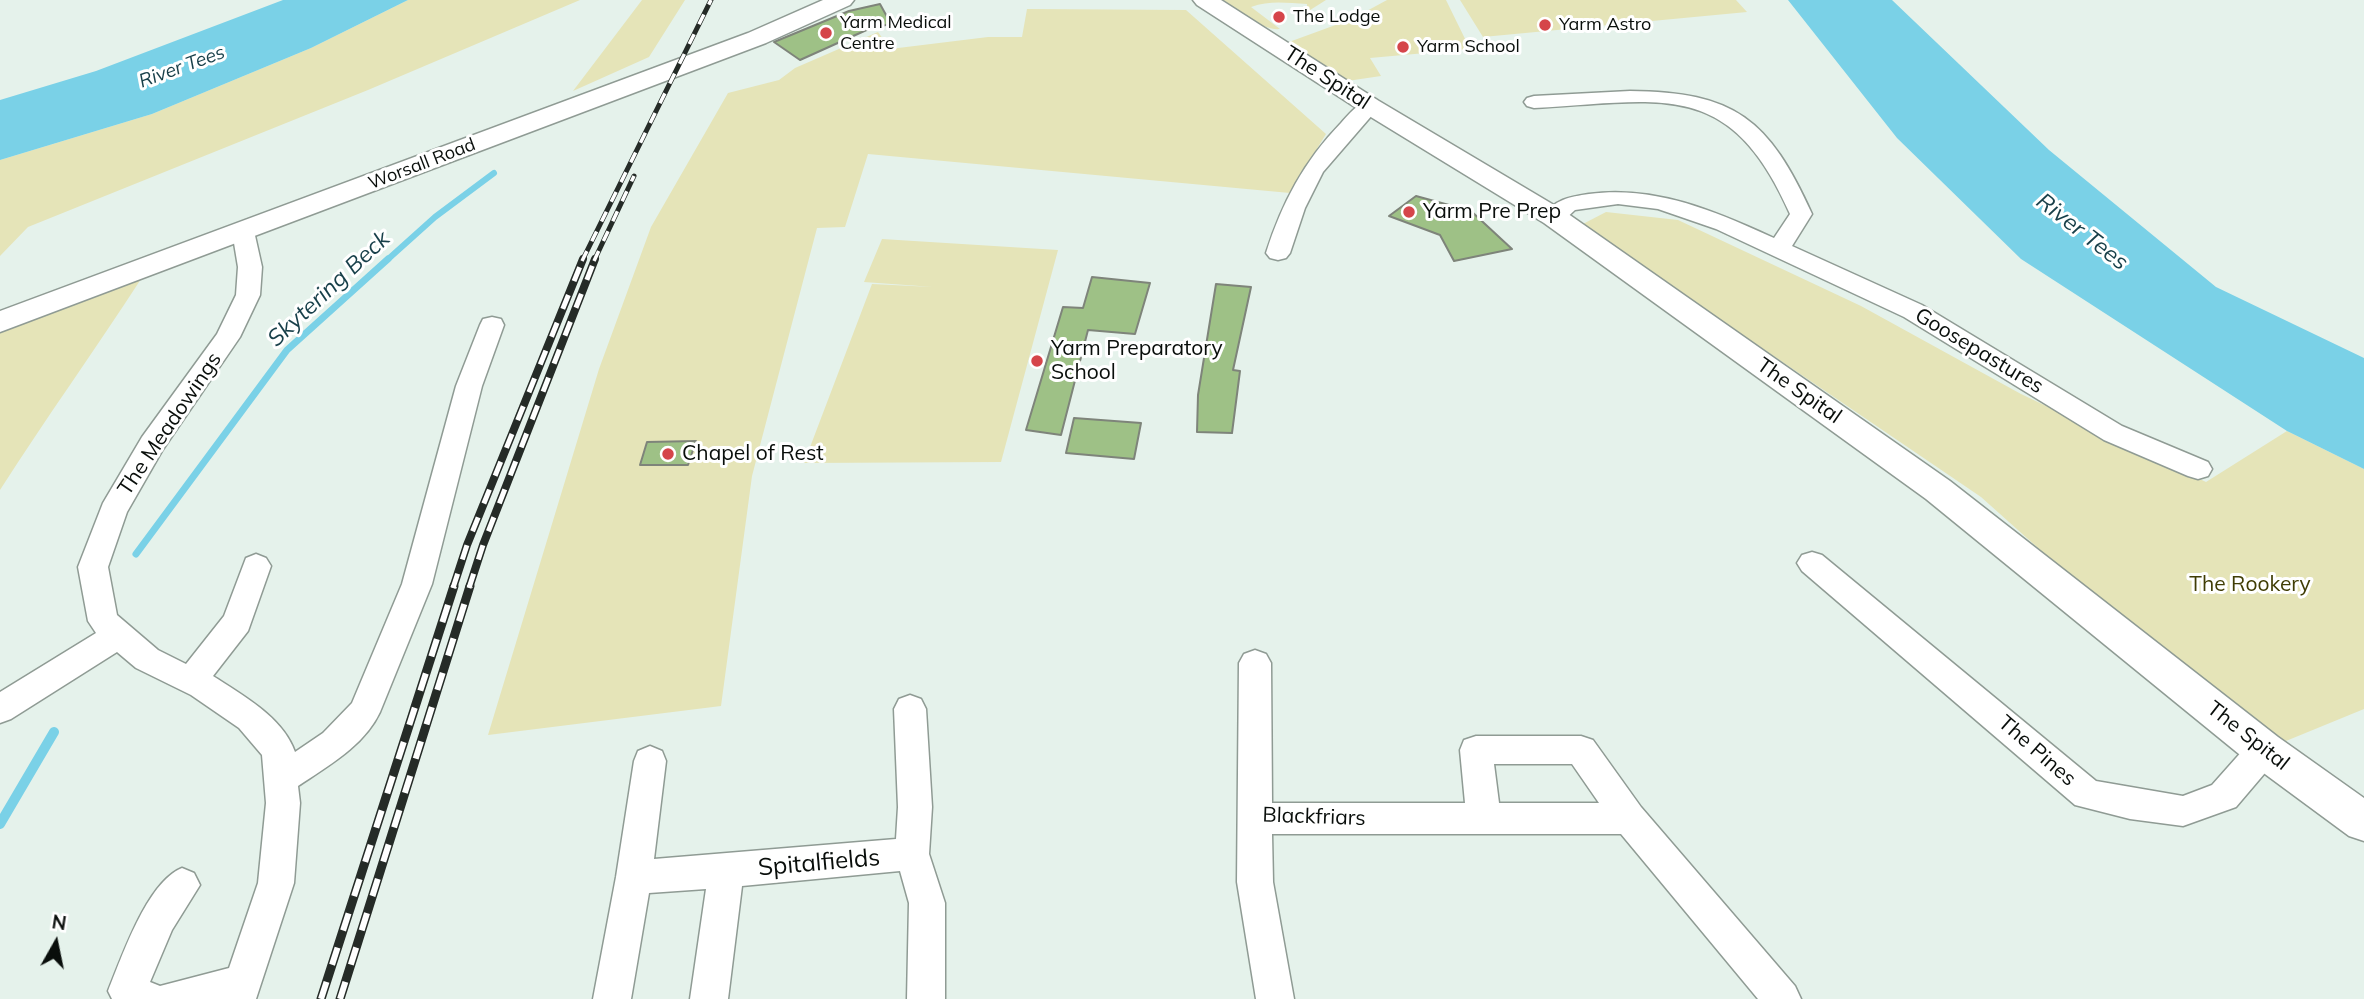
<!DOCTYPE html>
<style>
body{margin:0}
#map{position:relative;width:2364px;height:999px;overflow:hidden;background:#e5f2eb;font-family:Mulish,sans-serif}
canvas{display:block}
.north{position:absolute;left:21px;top:908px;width:70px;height:70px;-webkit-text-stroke:5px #fff;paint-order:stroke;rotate:9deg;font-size:19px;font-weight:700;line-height:28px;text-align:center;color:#090e0b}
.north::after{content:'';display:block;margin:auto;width:24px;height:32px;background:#090e0b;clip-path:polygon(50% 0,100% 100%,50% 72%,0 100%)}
</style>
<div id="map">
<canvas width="2364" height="999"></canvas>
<div class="north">N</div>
</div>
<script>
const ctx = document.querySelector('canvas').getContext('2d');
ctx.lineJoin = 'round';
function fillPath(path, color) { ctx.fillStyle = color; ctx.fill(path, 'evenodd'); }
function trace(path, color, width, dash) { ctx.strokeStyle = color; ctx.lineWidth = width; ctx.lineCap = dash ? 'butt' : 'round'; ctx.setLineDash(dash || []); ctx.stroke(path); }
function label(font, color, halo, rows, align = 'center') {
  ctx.font = font + ' Mulish,sans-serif'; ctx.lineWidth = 6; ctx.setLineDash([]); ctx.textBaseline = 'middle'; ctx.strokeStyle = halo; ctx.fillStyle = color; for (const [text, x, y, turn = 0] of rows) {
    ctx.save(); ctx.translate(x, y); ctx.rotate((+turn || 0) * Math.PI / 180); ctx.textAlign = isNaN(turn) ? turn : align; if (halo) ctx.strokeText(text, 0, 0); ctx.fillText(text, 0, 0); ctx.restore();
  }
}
const green = new Path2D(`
 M408,0H580L368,90L28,227L0,256V160L152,114L311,48Z
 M642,0H685L649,57L573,91Z
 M1223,0H1326L1307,12V4C1287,3 1270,0 1251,7L1280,29C1262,31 1238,10 1223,0Z
 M1387,0H1446L1470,49L1370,58L1381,76L1347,81L1289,42L1352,19Z
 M1460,0H1736L1747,12L1483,37Z
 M1027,9L1186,10L1326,134L1290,193L868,154L845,227L817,228L752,476L721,706L488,735L599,369L651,227L728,93L779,80L795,68L878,32L890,49L988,37H1022Z
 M1606,212L1678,220L1861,306L2021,394L2206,482L2287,431L2364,469V709L2264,750L1981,497L1581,225Z
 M882,239L1058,250L1001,462L804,463L872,284L933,287L864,282Z
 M141,279C95,350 46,418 0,490V332Z`);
const water = new Path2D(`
 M283,0H408L311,48L152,114L0,160V100L96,71Z
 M1788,0H1892L2049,150L2216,287L2364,358V469L2287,431L2021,259L1897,138Z`);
const streamFar2 = new Path2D(`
 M386,261L435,217L494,173`);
const streamFar1 = new Path2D(`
 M136,554L287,350L388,259`);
const stream = new Path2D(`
 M0,824L54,732`);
const building = new Path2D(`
 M880,4L891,24L871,28L800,60L774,42L849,11Z
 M1416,196L1471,211L1512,249L1454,261L1440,235L1389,216Z
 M1092,277L1150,283L1135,334L1088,330L1061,435L1026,430L1063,307L1083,308Z
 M1216,284L1251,287L1233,370L1240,371L1232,433L1197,432L1198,395Z
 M1074,418L1141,423L1134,459L1066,453Z
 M696,441L688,465H640L647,442Z`);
const minor = new Path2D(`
 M1630,91C1735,92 1769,119 1812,214L1792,246L1922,305L2122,426L2208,462L2212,469L2208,476L2198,479L2188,476L2104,440L1904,317L1716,229L1658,209L1618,204L1575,210L1562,222H1546L1543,217C1555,199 1569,197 1589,194C1654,185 1715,211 1774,238L1790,214C1730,77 1662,101 1534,108L1527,106L1524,102L1527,98L1534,96Z
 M1370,100L1377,102L1380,106L1323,172L1305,208L1290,253L1286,258L1278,260L1270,258L1266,253C1282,203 1304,161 1341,123C1349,114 1358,103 1370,100Z
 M243,224L251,226L254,231L262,267L260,295L240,337L162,451L127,512L108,567L117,615L158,650L186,664L224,616L246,558L256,554L266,558L271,566L248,631L213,676C242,695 283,717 295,752L323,733L352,703L402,584L456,386L480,325L483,319L492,317L501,319L504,325L482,386L432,584L380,712C364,746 328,766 298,786L300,803L294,883L256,999H112L108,991C122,957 147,882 182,868L194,873L200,885L172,930L150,982L160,986L229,968L258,883L266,803L262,755L239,728L191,695L136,668L117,652L11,719L0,723V692L96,633L88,621L78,567L103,503L142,437L217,334L236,295L238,267L232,231L235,226Z
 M1812,552L1822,555L2096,781L2183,796L2212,785L2252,740L2264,736L2276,740L2280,750L2276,760L2236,807L2183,826L2130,819L2075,805L1802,571L1797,563L1802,555Z
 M1255,650L1266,654L1271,663L1272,803H1465L1460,750L1464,740L1476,736H1581L1593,740L1641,807L1795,986L1801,999H1758L1621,834H1272L1273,882L1294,999H1256L1237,882L1239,663L1244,654ZM1494,764H1572L1599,803H1499Z
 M910,695L921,699L926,709L932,807L929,854L945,903V999H907L909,903L900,871L742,886L728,999H690L706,889L649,893L631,999H593L616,877L634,761L638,751L650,746L662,751L666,761L654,859L896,839L898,807L894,709L899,699Z`);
const major = new Path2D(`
 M823,0H854L850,5L766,43L0,332V311L748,33Z
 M1193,0H1221L1379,101L1564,211L1950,481L2278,737L2364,798V841L2349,836L2250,763L1926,499L1544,223L1361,111L1197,5Z`);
const railFar2 = new Path2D(`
 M582,261L711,0
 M594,261L634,176`);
const railFar1 = new Path2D(`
 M453,588L467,545L583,259
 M469,588L483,545L595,259`);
const rail = new Path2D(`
 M321,999L454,586
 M340,999L470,586`);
const markers = [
 [1279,17,7,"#d5454a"],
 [1545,25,7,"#d5454a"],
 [826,33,7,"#d5454a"],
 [1403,47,7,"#d5454a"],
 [1409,212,7,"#d5454a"],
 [1037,361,7,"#d5454a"],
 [668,454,7,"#d5454a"]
];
const farPoinames = [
 ["The Lodge",1293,17],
 ["Yarm Medical",840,23],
 ["Centre",840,44],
 ["Yarm Astro",1559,25],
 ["Yarm School",1417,47]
];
const farStreetnames = [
 ["Worsall Road",422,164,-21]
];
const farWaternames = [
 ["River Tees",182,67,-20]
];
const streetNames = [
 ["The Spital",1327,78,33],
 ["Goosepastures",1979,351,31],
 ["The Spital",1799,391,35],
 ["The Meadowings",170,424,-56],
 ["The Spital",2248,736,38],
 ["The Pines",2037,751,41],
 ["Blackfriars",1314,817,2]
];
const poiNames = [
 ["Yarm Pre Prep",1423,212],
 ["Yarm Preparatory",1051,349],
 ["School",1051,373],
 ["Chapel of Rest",682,454]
];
const parkNames = [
 ["The Rookery",2250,585]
];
const waterNames = [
 ["River Tees",2082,232,38],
 ["Skytering Beck",329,289,-43]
];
const nearStreetnames = [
 ["Spitalfields",819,863,-5]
];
fillPath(green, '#e5e4b8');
fillPath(water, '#7ad1e7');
trace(streamFar2, '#7ad1e7', 6);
trace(streamFar1, '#7ad1e7', 7);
trace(stream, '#7ad1e7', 10);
fillPath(building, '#9ec186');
trace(building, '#7e847a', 2);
trace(minor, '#8f9b94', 3);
trace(major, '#8f9b94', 3);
fillPath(minor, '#fff');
fillPath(major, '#fff');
trace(railFar2, '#252b27', 5);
trace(railFar1, '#252b27', 8);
trace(rail, '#252b27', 9);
trace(railFar2, '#fff', 3.5, [11]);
trace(railFar1, '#fff', 5, [15]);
trace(rail, '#fff', 6, [18]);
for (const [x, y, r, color] of markers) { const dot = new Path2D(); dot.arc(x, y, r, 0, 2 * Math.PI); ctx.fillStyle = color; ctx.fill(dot); trace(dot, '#fff', 2.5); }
label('18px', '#090e0b', '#fff', farPoinames, 'left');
label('18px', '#090e0b', '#fff', farStreetnames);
label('italic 19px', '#173f49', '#fff', farWaternames);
label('21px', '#090e0b', '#fff', streetNames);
label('21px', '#090e0b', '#fff', poiNames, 'left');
label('21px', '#403d05', '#fff', parkNames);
label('italic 23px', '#173f49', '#fff', waterNames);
label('24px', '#090e0b', '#fff', nearStreetnames);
</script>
